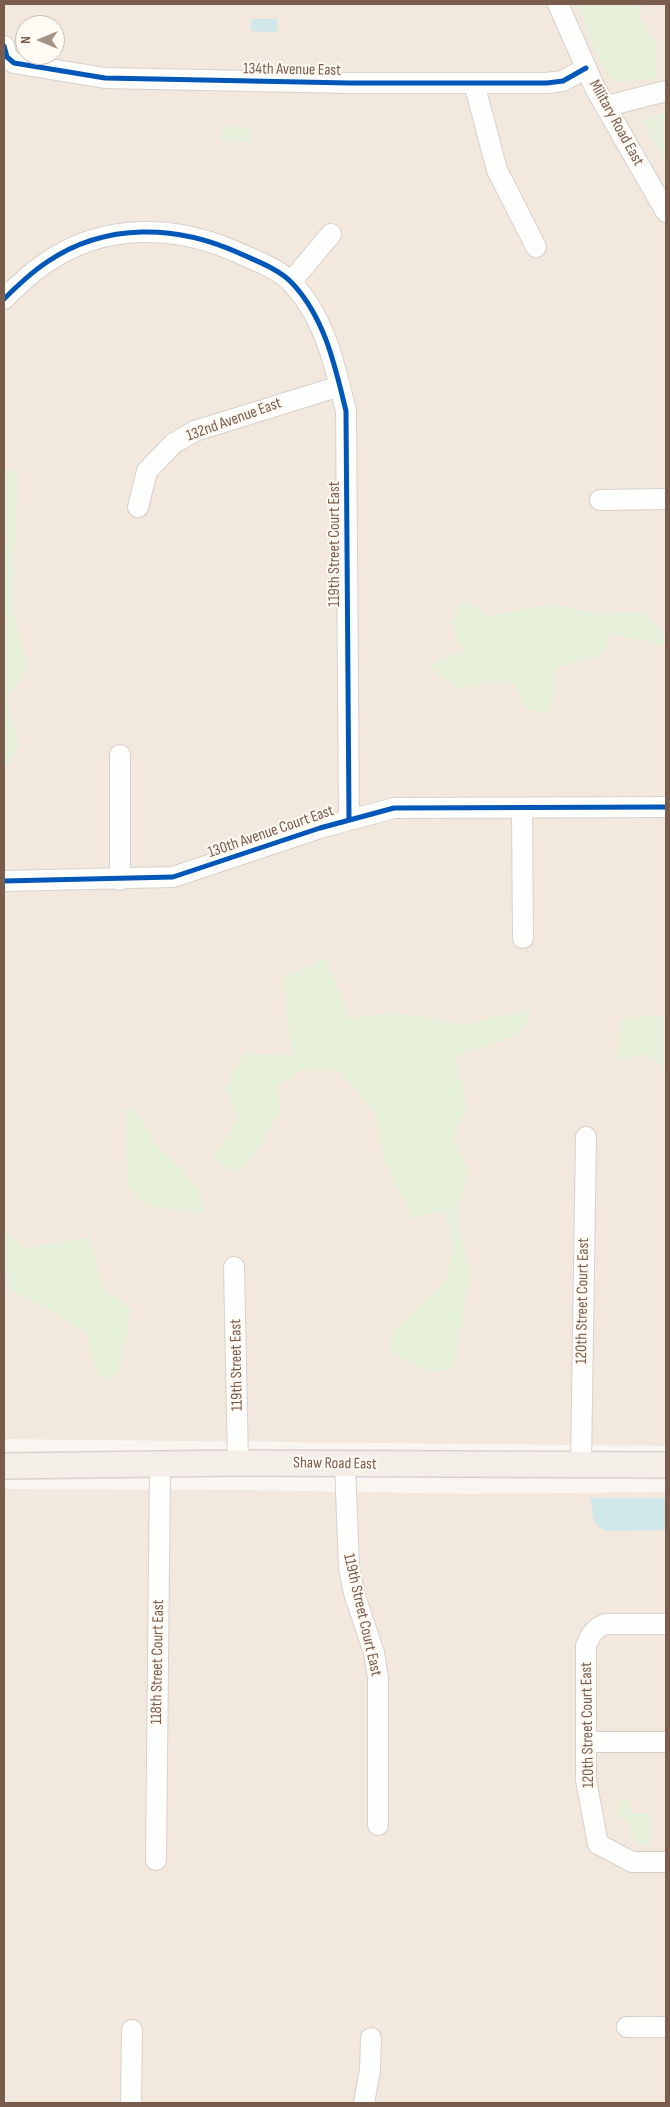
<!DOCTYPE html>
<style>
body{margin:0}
#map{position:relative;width:670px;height:2107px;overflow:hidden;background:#f9f5f0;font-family:"Sofia Sans Condensed",sans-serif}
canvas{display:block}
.frame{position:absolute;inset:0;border:5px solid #7a5c4d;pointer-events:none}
.north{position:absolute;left:15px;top:15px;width:50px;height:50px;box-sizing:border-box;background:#fffaf3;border:1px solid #cabbb1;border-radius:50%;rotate:270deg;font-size:14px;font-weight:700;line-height:20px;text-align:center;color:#7a5c4d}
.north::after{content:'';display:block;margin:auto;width:18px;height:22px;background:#a69286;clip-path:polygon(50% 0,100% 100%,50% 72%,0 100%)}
</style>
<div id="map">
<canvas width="670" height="2107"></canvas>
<div class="frame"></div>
<div class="north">N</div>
</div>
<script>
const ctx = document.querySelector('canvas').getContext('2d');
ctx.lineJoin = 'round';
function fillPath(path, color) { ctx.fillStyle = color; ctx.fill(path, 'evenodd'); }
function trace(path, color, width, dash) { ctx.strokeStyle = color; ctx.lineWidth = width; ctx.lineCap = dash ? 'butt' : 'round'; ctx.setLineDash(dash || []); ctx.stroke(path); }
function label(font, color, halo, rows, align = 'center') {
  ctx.font = font + ' "Sofia Sans Condensed",sans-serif'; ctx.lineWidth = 4; ctx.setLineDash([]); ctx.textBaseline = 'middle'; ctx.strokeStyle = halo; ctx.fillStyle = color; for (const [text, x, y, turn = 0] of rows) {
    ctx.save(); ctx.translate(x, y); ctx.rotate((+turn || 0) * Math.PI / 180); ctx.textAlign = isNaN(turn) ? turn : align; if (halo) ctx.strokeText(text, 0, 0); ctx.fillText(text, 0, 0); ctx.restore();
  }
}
const residential = new Path2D(`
 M4,4H666V1446L4,1439ZM25,25H55V55H25Z
 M4,1489L247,1490L468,1494L666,1492V2103H4Z`);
const green = new Path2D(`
 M577,4H642L639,18L656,41V79L614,82L596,53Z
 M666,111V161L641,121Z
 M222,126L251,128L250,142L221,140Z
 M4,468L18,473L13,609L28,666L7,701L19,745L10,766L4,764Z
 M465,599L489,616L552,604L598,614L645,611L666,636V642L659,645L611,634L603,655L558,667L549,713L528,710L512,683L489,682L457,689L430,667L438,659L463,651L450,622Z
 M326,958L350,1019L392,1013L466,1024L501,1015L531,1011L523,1033L455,1057L467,1108L453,1137L469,1172L456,1216L471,1274L453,1368L432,1373L388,1352L394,1331L447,1280L453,1242L444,1211L412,1218L385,1162L376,1114L339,1071L304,1069L277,1085L280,1109L259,1149L237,1174L213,1158L239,1117L225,1088L244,1053L292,1055L283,977Z
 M666,1016V1069L642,1054L617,1062L622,1018Z
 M125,1107L137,1110C143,1121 148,1135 156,1144C176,1169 200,1177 204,1212C175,1210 142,1214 128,1184Z
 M4,1228L24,1248L91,1237L102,1287L131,1309L123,1359L112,1380L99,1378L86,1334L54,1312L11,1291L4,1267Z
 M621,1800H630L631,1813H649V1847L635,1842L628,1823L616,1814Z`);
const water = new Path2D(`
 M252,19H277V32L251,31Z
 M591,1498H666V1530L606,1531C591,1525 592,1513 591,1498Z`);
const minor = new Path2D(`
 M558,4L595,88L666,212
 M4,46L7,57L14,63L105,78L349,83H547L563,81L586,68
 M474,83L497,170L536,247
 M607,106L666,91
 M291,282L331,234
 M4,299C17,286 32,272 47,262C106,222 177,225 239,253C256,261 279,269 292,283C325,318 335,366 346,411L349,819
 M600,500L666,499
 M138,507L147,471L174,443L195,431L340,386
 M120,755V880
 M522,808L523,938
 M4,881L173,877L320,828L394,808L666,807
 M234,1267L238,1463
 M345,1464L349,1568L354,1593L374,1653L378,1678V1825
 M581,1464L586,1137
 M666,1624H605C594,1629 590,1635 586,1646V1780L598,1844L632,1862H666
 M587,1742H666
 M156,1860L160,1464
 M627,2027H666
 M131,2103L132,2030
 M364,2103L370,2070L371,2038`);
const major = new Path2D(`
 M4,1466L238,1463L666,1465`);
const cycleway = new Path2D(`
 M4,46L7,57L14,63L105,78L349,83H547L563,81L586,68
 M4,299C17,286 32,272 47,262C106,222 177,225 239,253C256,261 279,269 292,283C325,318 335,366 346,411L349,819
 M4,881L173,877L320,828L394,808L666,807`);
const streetNames = [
 ["134th Avenue East",292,70,1],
 ["Military Road East",616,123,61],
 ["132nd Avenue East",234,420,-20],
 ["119th Street Court East",335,544,-90],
 ["130th Avenue Court East",271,832,-19],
 ["120th Street Court East",583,1301,-89],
 ["119th Street East",237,1365,-91],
 ["Shaw Road East",335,1464,1],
 ["119th Street Court East",362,1615,77],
 ["118th Street Court East",158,1662,-89],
 ["120th Street Court East",588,1725,-91]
];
fillPath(residential, '#f2e8de');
fillPath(green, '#e7f0db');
fillPath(water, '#d0e8ea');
trace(minor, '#d7d1cb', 22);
trace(major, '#dad1cc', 28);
trace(minor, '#fefefd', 20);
trace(major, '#f3eee8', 25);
trace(cycleway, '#0057b8', 5);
label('16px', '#7a5c4d', '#fffaf3', streetNames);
</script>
